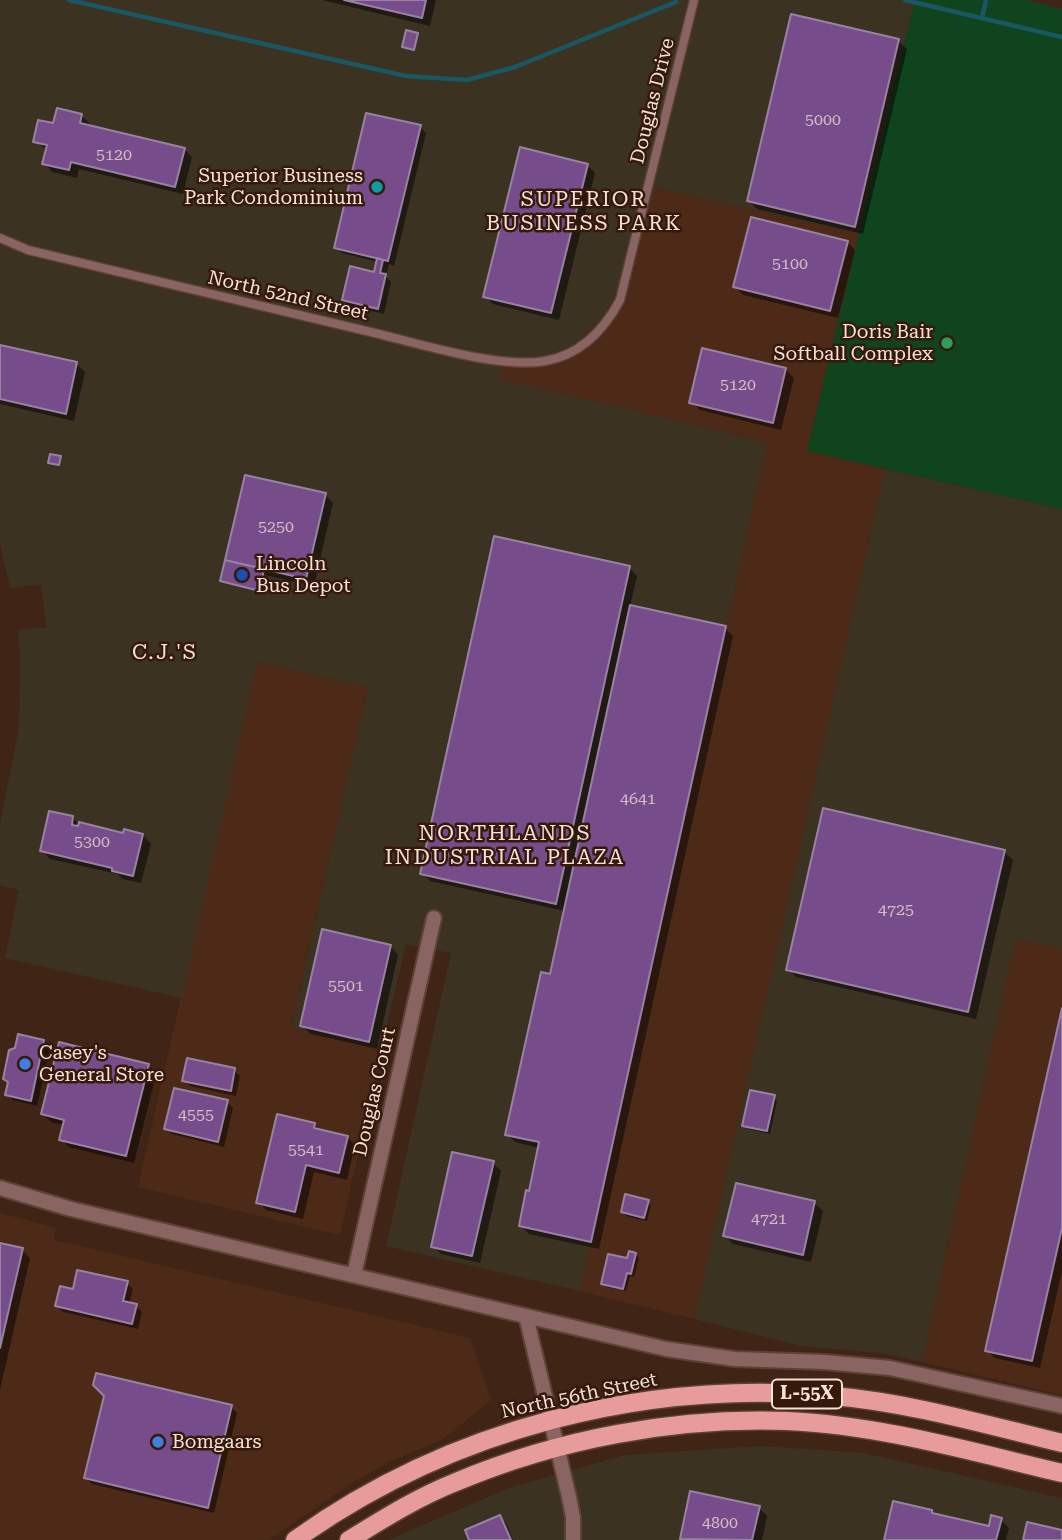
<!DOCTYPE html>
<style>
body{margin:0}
canvas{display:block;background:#402415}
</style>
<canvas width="1062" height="1540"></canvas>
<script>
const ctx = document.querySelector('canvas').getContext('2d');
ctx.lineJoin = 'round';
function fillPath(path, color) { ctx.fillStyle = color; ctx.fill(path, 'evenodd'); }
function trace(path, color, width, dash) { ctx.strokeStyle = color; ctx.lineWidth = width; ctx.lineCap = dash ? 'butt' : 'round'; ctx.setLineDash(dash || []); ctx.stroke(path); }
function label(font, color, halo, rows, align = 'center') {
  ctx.font = font + ' "Roboto Serif",serif'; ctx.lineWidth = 5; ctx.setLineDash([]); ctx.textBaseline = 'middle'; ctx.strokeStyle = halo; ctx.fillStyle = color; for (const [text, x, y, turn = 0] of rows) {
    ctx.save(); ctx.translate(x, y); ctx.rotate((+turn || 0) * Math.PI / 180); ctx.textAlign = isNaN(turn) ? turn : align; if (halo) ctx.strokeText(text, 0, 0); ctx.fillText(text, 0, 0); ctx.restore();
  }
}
const built = new Path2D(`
 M649,186L859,234L807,451L885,469L694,1319L580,1291L767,442L499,379L503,361Z
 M257,662L368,687L291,1027L382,1047L340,1235L138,1187Z
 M1015,939L1062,949V1395L922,1362Z
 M0,1213L56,1228L54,1240L470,1338L491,1400L442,1440L391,1461L353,1482L269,1540H0Z`);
const industrial = new Path2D(`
 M0,0H915L859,234L649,186L625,284L600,331L563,357L503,362L500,379L767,442L580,1291L386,1246L451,953L406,944L382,1047L291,1028L368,687L257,662L182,998L5,958L19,890L0,885V823L19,727L20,655L18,630L46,627L41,584L10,588L0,545Z
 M885,469L1062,509V949L1015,939L922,1362L882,1353L801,1346L694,1319Z
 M761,1446L864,1453L1062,1498V1540H388L512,1487L625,1455Z`);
const green = new Path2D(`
 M915,0H1026L1062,9V509L807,451Z`);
const shadow = new Path2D(`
 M322,0H436L430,26Z
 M898,41L907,49L863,234L757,209L749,201Z
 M82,116L90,124L89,126L184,149L192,157L183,194L79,169L77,178L52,172L44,163L47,150L35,141Z
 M420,127L426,133L394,266L389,264L386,277L391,282L384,314L350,306L344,300L375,274L378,262L342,253L336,247Z
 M587,165L595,173L559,320L493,304L485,296Z
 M847,242L855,250L838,318L743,295L735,286Z
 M0,347L76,364L85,372L74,421L0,404Z
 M785,369L794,378L781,430L700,410L691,402Z
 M325,495L333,503L314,586L264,575L261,591L222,581Z
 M629,568L637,576L630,607L725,628L733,636L599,1249L529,1234L521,1225L539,1148L515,1142L507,1134L551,976L565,911L430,881L422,873Z
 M73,818L79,824L124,835H143L151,844L141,883L122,879L118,874L50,859L42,850Z
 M1004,852L1013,860L976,1019L796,977L788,969Z
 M390,946L398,955L377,1049L311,1034L302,1026Z
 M1062,1016V1271L1040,1368L995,1358L987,1350Z
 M44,1042L50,1048L37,1106L13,1100L7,1094Z
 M148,1065L156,1074L134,1163L69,1147L61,1139L64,1125L51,1122L43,1114Z
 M234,1070L240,1076L236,1096L190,1086L184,1080Z
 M774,1097L777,1101L770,1134L748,1129L744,1125Z
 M227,1102L233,1108L224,1147L172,1134L166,1128Z
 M315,1125L321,1131L347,1137L355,1145L347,1180L314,1172L303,1219L266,1210L258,1202Z
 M493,1163L501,1171L480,1263L441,1254L433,1246Z
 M648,1202L651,1205L647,1221L626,1216L623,1212Z
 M814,1203L823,1211L811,1262L733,1244L725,1236Z
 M0,1245L22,1250L30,1258L0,1390Z
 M635,1255L639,1258L634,1277L630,1276L626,1291L607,1287L603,1283Z
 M127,1283L133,1289L129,1304L136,1306L142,1312L138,1329L63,1312L57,1306L74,1291Z
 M106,1396L231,1407L237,1413L214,1513L92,1484L86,1478Z
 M759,1508L767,1516L762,1540L681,1539Z
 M932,1511L936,1516L990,1529L1001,1520L1009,1528L1006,1540H886Z
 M500,1517L506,1523L513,1540H471Z`);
const stream = new Path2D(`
 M69,0L406,76L467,80L515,67L676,2
 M905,0L1062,37
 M982,18L986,0`);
const building = new Path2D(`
 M344,0H426L422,18Z
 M791,14L899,39L855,227L747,201Z
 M406,30L418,33L414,50L402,47Z
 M57,108L82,114L80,123L185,148L175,187L71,162L69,170L42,164L47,145L33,142L38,120L53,123Z
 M366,113L421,125L388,261L334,248Z
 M520,147L588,164L551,313L483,297Z
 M751,217L848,241L830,311L733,287Z
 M377,258L383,260L380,273L386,274L378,309L342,300L350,266L374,272Z
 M0,345L77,362L66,414L0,399Z
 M702,348L786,368L773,423L689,403Z
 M50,454L61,456L59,465L48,463Z
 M245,475L326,493L306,579L225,560Z
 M494,536L630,566L556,904L420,874Z
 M225,560L264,569L260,591L220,581Z
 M630,605L726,626L591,1242L519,1226L526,1190L529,1191L539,1142L505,1135L541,972L550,974Z
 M823,808L1005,850L968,1012L786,970Z
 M49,811L73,816L72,825L78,826L79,822L123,833L124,829L143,834L133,876L112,871V868L40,851Z
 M322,929L391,945L369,1042L300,1026Z
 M1062,1008V1228L1032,1361L985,1351Z
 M18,1034L44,1040L31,1101L5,1095L8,1082L3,1079L9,1050L15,1048Z
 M59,1042L149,1064L126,1156L59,1140L64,1120L41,1114Z
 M187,1058L235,1068L231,1091L182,1081Z
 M174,1088L228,1100L218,1142L164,1129Z
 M750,1090L775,1095L767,1131L742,1126Z
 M277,1114L315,1123L314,1128L348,1136L339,1173L306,1165L295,1212L256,1203Z
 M452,1152L494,1161L472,1256L431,1247Z
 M736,1183L815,1201L803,1255L723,1236Z
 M625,1194L649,1200L644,1218L621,1212Z
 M0,1243L23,1248L0,1348Z
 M629,1251L636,1253L631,1274L627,1273L623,1289L601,1284L608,1254L627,1258Z
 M77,1270L128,1281L123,1301L137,1304L132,1324L55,1306L60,1286L73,1289Z
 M96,1373L232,1405L208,1508L84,1478L104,1396L93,1385Z
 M690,1491L760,1506L752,1540L680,1539Z
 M893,1501L932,1510V1513L989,1526L991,1515L1002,1518L996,1540H884Z
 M500,1515L511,1540H469L465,1530Z
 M1027,1522L1062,1530V1540H1023Z`);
const lane = new Path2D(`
 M0,238L28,250C145,278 262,307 379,334C423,345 502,369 545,361C580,355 604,330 620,300L694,0`);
const street = new Path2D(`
 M0,1188L71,1209L666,1349L735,1359L824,1362L890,1368L1062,1406
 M354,1275L434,918
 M526,1316L569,1497L573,1517V1540`);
const primary = new Path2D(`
 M295,1540C450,1429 644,1379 834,1396C911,1403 987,1425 1062,1443
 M349,1540C383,1519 418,1497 456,1482C558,1439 675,1417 787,1421C880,1425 972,1452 1062,1473`);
const markers = [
 [377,187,7,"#0f9aa8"],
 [947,343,7,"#2e9e5b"],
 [242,575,7,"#1a4fb4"],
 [25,1064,7,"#3f7fe0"],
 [158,1442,7,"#3f7fe0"]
];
const numberNames = [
 ["5000",823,120],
 ["5120",114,155],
 ["5100",790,264],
 ["5120",738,385],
 ["5250",276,527],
 ["4641",638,799],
 ["5300",92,842],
 ["4725",896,910],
 ["5501",346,986],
 ["4555",196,1115],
 ["5541",306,1150],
 ["4721",769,1219],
 ["4800",720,1523]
];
const shields = [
 [807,1394,70]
];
const shieldNames = [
 ["L-55X",807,1394]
];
const streetNames = [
 ["Douglas Drive",653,101,-76],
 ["North 52nd Street",288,296,13],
 ["Douglas Court",375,1092,-77],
 ["North 56th Street",579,1396,-12]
];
const poiNames = [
 ["Superior Business",363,176,"right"],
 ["Park Condominium",363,198,"right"],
 ["Doris Bair",933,332,"right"],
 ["Softball Complex",933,354,"right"],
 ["Lincoln",256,564],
 ["Bus Depot",256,586],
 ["Casey's",39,1053],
 ["General Store",39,1075],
 ["Bomgaars",172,1442]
];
const neighbourhoodNames = [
 ["SUPERIOR",584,200],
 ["BUSINESS PARK",584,224],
 ["C.J.'S",165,653],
 ["NORTHLANDS",505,834],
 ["INDUSTRIAL PLAZA",505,858]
];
fillPath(built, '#4d2a18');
fillPath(industrial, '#3b3222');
fillPath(green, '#10441f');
fillPath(shadow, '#0007');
trace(stream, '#195863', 4.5);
fillPath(building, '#764c8a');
trace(building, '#9783a1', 2);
trace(lane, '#5d4234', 11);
trace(street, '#5d4234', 18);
trace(primary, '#5d4234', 21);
trace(lane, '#896463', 8);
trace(street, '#896463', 14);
trace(primary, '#e79b9a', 18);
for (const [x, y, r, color] of markers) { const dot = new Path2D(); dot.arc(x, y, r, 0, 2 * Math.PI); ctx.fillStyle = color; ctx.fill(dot); trace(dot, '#351a0b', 2.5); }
label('16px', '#d5bcc4', null, numberNames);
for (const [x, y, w] of shields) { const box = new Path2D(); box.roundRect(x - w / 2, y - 14.5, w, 29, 5); ctx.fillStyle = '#351a0b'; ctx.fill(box); trace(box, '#f5e1d8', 2); }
label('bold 18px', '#f5e1d8', null, shieldNames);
label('19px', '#f5e1d8', '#351a0b', streetNames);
label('19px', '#f5e1d8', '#351a0b', poiNames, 'left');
ctx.letterSpacing = '2px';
label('21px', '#f5e1d8', '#351a0b', neighbourhoodNames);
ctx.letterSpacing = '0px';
</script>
